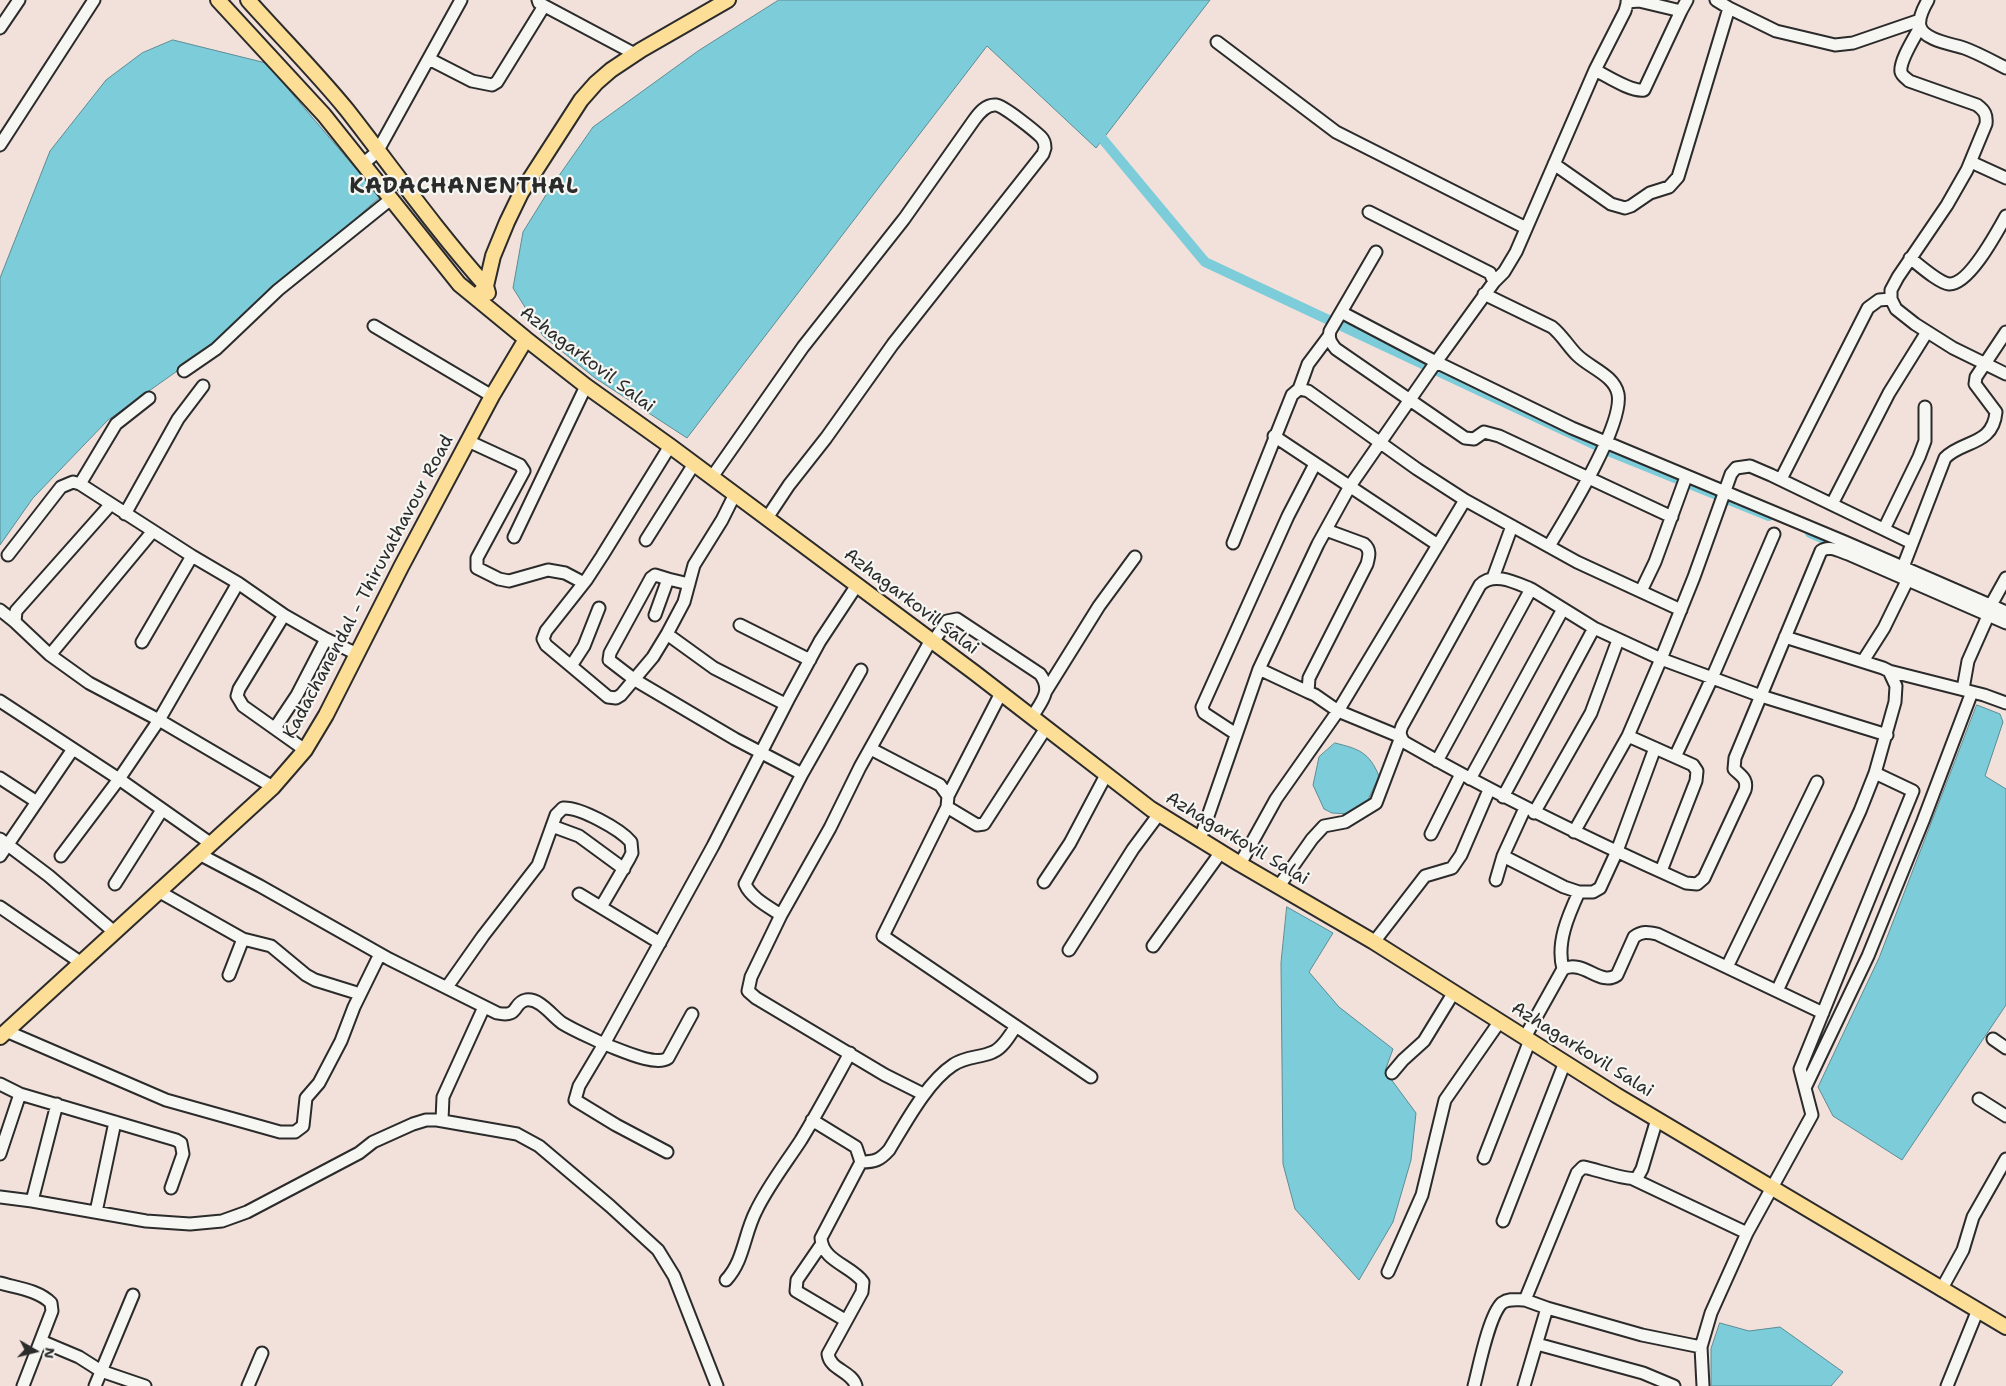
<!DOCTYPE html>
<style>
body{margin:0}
#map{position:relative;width:2006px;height:1386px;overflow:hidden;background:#f2e1db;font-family:"Shantell Sans",sans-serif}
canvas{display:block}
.north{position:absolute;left:10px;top:1326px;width:50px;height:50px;-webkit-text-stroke:4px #f6f6f2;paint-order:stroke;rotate:98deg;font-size:14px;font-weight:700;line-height:20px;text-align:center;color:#2b2b2b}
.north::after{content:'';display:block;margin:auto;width:18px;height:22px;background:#2b2b2b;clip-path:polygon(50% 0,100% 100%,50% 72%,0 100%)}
</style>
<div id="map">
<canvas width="2006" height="1386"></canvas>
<div class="north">N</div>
</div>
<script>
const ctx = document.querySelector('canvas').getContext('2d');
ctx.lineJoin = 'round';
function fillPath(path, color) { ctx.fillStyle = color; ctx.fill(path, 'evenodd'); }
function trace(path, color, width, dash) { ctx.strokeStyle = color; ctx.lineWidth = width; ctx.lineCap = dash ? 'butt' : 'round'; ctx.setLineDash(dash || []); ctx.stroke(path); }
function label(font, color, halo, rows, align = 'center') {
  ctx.font = font + ' "Shantell Sans",sans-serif'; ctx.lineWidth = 4.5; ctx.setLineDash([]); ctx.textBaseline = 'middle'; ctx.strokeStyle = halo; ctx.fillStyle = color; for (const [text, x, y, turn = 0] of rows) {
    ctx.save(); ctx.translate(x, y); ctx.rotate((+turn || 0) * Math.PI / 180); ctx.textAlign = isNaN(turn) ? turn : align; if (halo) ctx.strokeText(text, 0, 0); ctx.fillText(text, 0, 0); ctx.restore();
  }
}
const water = new Path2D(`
 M779,0H1210L1096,148L987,46L687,438L595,378L543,336L513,288L523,232L549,190L593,127L698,51Z
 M173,40L266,63L380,197L211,347L108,420L33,498L0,545V278L50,151L106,80L142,53Z
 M1977,705L2000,714L2003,722L1985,776L2006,789V1005L1902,1160L1833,1116L1818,1087L1879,958Z
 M1335,743C1359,749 1369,752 1379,776L1367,802L1350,814L1332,813L1324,809L1313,785L1319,757Z
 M1287,907L1333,933L1309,972L1339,1007L1393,1049L1385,1071L1416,1113L1411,1160L1393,1222L1359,1280L1295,1209L1283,1164L1281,963Z
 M1720,1323L1749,1331L1780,1327L1843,1372L1831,1386H1711V1349Z`);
const canal = new Path2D(`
 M1095,130L1205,262L1606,450L1769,516
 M1810,533L1845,548`);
const minor = new Path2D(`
 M538,0L539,3L635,54
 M1716,0L1729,8L1776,31L1835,45L1853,43L1920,20
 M1928,0C1924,7 1918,18 1920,26C1923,40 1952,44 1964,48C1978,53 1992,61 2006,68
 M1627,2L1639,1L1681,11L1687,0
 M1920,27C1915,37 1899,61 1901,72C1902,76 1906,78 1909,81L1977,105C1985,111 1987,115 1986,124L1967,170L1947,205L1898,277L1891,290V299L1896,309L1915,324L1953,348L2006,374
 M0,28L19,0
 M1217,42L1336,132L1526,228
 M429,59L472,81L492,85L497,82L544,6
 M1595,70C1607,76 1631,92 1644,90L1681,11
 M0,145L94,0
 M1971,162L2006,178
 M363,164L377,152L461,0
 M1554,164L1611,204L1625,208L1631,206L1650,193L1669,187L1678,177L1729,8
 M1376,252L1330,331C1328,339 1331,343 1336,349L1465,438L1474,439L1484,432L1499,436L1672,517
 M1910,258C1919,265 1939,283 1949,284C1969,285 1997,232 2006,216
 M1494,282L1504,272L1516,252L1595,70L1625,11L1628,0
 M1484,294L1552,327C1562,335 1568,346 1577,355C1590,368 1614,375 1618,394C1624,425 1566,518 1549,546
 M1341,312L1436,362L1494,282L1490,273L1486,271L1369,212
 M374,326L492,396
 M184,371L216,349L278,290L391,199
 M1299,389L1308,364L1329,336
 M1274,436L1438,545
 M468,441L520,465L524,471L477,558V568L499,579L509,581L548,570L565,573L584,583
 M670,446L602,556L587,579L546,631L543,639L546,645L608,697L616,698L621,695L653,657L667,634L684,602L694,565L722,520L735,494
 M712,477L803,347L904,219L974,120C979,113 986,104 996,105C1004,106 1035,131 1041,137C1044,140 1045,144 1045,148L1043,154L893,344L826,438L789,485L767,518
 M1781,479L1868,308L1879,300L1891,299
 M80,484L116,424L149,398
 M1465,500L1577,562L1681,610
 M111,504L16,611L15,622L50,655L89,683L159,720L273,787
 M1832,504L1889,393L1927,332
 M125,514L178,419L203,386
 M1884,529L1919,457L1925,441V407
 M514,537L586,386
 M646,540L694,464
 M1233,543L1292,395L1299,389L1308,391L1417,469L1465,500L1338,711L1276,799L1240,864
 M8,555L61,487L73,482L80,484L192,556L238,583L284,615L326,639L357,654
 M1903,567L1945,458C1962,440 1993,446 1996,412L1975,384L1976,377L2006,332
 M1493,578L1512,526
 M668,579L655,575L651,578L610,653L609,660L635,680L735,739L802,774
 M1531,589C1516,583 1494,571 1480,585L1402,726C1399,733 1400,736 1404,742C1496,795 1590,840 1686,883L1697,884L1704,878L1745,790C1748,779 1741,776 1734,769L1735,758L1821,551C1829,545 1839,551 1848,554L2006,623
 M1641,591L1655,562L1686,477
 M1991,605L2006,578
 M0,610L15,622
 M284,615L239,689L237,696L243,706L305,750
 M655,615L668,579L689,584
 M740,625L810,660
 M667,634L714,668L785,704
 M142,642L192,556
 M933,642L947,621L957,619L1040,674C1053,691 1041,702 1032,717
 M50,655L153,531
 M1863,661L1884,628L1907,581
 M571,666L584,646L599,608
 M1259,669L1308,692
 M1889,671L1984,695L2006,703
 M1963,689L1968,661L1988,616
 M1046,691L1099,606L1135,557
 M0,701L119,779L210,843
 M275,728L297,695L326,639
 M1236,734L1204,713L1202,707L1288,516L1315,464
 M1628,736L1693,765L1697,771L1696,781L1661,871
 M871,749L940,785L948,796L947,807L883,936L1091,1077
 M1675,757L1712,678L1774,534
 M1437,761L1531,589L1594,628L1661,659L1694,577L1731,474L1736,468L1750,466L1771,475L1912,543
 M0,778L37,802
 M1470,779L1563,609
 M948,796L1001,693
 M1503,797L1594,628
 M947,807L977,825L984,824L1046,728
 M1534,813L1591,713L1618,640
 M552,826L579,836L624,869
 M1574,832L1628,736L1661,659L1761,696L1887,735
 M1431,834L1461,774
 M0,839L49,876L113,931
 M1200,839L1259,669L1318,544L1350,486L1436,362L1572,428L1845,542L2006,612
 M199,854L260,886L389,959L497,1013C520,1018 512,1003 526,1000C540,998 552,1016 562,1023C575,1031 590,1037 604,1044L713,846L788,700L820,641L857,585
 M0,856L73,749
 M61,856L119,779L159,720L238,583
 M1503,856L1564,887L1579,892H1593L1600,888L1617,851L1655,748
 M1496,880L1503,856L1525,808
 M1044,882L1070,843L1106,775
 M115,884L162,810
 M1279,886L1312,839L1324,826L1345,822L1376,803L1401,737L1338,711L1315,695L1308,692L1309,678L1367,564C1369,556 1371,550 1364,544L1326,530
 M158,891L243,939L271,946L306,975L315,980L360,994
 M579,894L660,943
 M0,907L80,962
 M781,915C769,907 751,898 745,884L802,774L861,670
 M1374,942L1425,876L1452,868L1461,855L1489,790
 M1153,946L1221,852
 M1069,950L1133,849L1159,814
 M1727,967L1817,782
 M1563,969C1556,943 1568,916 1579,892
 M229,975L243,939
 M447,987L483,936L538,865L556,815L563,808C580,807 620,829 631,842L632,853L629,859L601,907
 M1777,991L1860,811L1875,773L1895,702L1896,686L1889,671L1883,668L1785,637
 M6,1031L166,1100L280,1132H295L303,1126L306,1098L319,1083L341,1041L354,1007L380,954
 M1525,1037L1563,969C1584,959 1600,987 1617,975L1634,937C1642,931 1648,932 1657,934L1823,1013
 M1993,1039L2006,1048
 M1392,1073L1403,1060L1424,1041L1454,992
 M0,1084L20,1094L176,1140L181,1143L183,1154L171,1188
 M1805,1088L1868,956L1923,821L1972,692
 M923,1094L885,1075L756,998L748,991L751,977L781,915L830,828L860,767L931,640
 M1979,1099L2006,1116
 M442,1120L443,1097L484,1007
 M812,1120L856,1147L861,1162L821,1238C822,1261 852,1266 863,1282L862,1292L828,1354C830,1370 852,1371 856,1386
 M667,1152L616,1125L575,1100L579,1086L604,1044C619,1049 655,1067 668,1058L692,1014
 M0,1154L20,1094
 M1484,1158L1530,1040
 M861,1162C875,1162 880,1160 889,1150C905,1124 927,1082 953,1065C966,1056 980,1058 993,1052C1003,1048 1010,1035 1016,1026
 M1633,1179L1747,1233
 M0,1197L32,1201L146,1221L190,1224L222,1221L247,1212L359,1153L373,1142L413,1124L426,1120H437L517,1134L539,1146L610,1206L658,1250L674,1276L717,1386
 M32,1201L57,1104
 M96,1212L115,1122
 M1503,1221L1565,1062
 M821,1245L797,1280L796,1291L845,1320
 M1388,1272L1422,1195L1445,1100L1500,1021
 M726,1280C744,1261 744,1234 756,1211C768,1186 786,1163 801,1140C818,1112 834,1082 850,1053
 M0,1283C17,1288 38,1290 51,1303L52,1311L23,1386
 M1941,1290L1963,1250L1973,1217L2006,1159
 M1547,1308L1525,1300L1577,1173L1583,1167C1595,1169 1628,1181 1637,1178L1642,1169L1657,1119
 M41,1341L79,1357L101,1371L145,1386
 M1537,1344L1643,1373L1674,1386
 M95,1386L133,1295
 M248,1386L262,1353
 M1474,1386C1479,1367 1489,1315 1502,1303C1509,1298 1517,1300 1525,1300
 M1524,1386L1547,1308L1642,1335L1701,1347
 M1703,1386L1701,1347L1711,1313L1747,1233L1812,1115L1800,1069L1913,791L1875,773
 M1947,1386L1977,1312`);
const major = new Path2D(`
 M218,0L324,115L459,284L526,339L586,386L670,446L975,673L1151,809L1240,864L1374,942L1616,1095L2006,1327
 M248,0C281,37 316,72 347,110C393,169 436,230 486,286L488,293
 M476,297L486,286L493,256L507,222L521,193L581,100L596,83L611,70L641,50L728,0
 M0,1037L273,787L305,750L326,715L401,567L492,396L526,339`);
const streetNames = [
 ["Azhagarkovil Salai",587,360,37],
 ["Kadachanendal - Thiruvathavour Road",369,587,-62],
 ["Azhagarkovil Salai",911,602,37],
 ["Azhagarkovil Salai",1237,839,31],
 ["Azhagarkovil Salai",1582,1050,32]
];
const districtNames = [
 ["KADACHANENTHAL",464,187]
];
fillPath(water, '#7dccda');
trace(water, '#5c8c94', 1);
trace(canal, '#7dccda', 10);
trace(minor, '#2b2b2b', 15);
trace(major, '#2b2b2b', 18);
trace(minor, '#f6f6f2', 11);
trace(major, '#fdde96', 14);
label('18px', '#2b2b2b', '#f6f6f2', streetNames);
ctx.letterSpacing = '1px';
label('bold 22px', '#2b2b2b', '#f6f6f2', districtNames);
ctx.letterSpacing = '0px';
</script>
